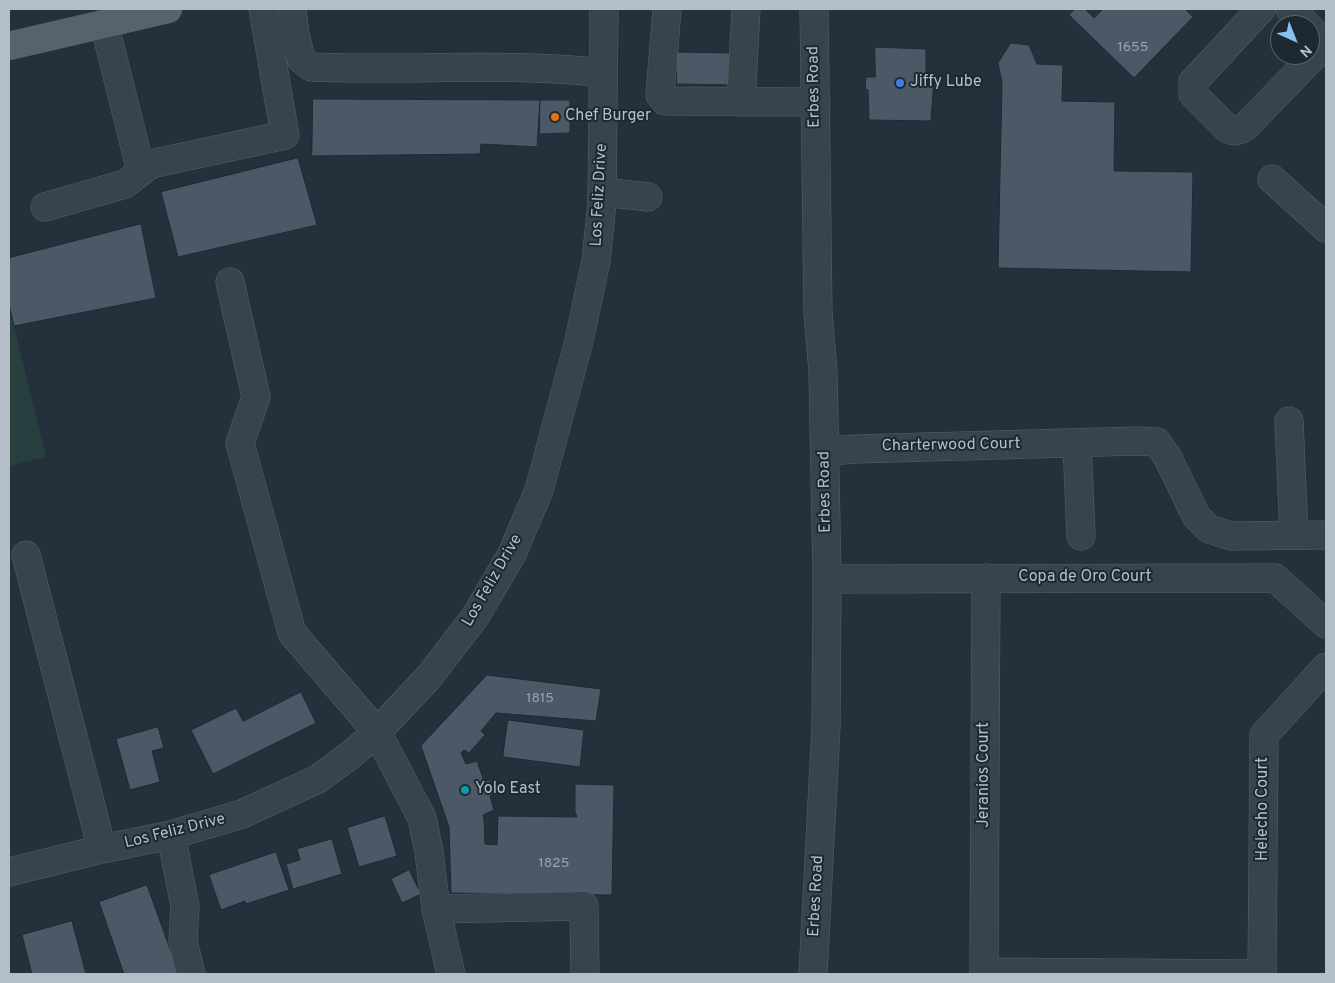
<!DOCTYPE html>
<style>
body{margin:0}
#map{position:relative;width:1335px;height:983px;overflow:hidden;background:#24313c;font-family:Overpass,sans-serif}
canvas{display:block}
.frame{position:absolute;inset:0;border:10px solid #b3bec8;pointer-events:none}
.north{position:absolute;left:1270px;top:15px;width:50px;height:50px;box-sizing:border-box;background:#1d2831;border:1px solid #59646d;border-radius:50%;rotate:136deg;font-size:14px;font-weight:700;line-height:20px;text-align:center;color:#b3bec8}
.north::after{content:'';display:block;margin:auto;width:18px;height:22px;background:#8ac1f5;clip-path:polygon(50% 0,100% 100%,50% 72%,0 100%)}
</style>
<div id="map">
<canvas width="1335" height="983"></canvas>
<div class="frame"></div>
<div class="north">N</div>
</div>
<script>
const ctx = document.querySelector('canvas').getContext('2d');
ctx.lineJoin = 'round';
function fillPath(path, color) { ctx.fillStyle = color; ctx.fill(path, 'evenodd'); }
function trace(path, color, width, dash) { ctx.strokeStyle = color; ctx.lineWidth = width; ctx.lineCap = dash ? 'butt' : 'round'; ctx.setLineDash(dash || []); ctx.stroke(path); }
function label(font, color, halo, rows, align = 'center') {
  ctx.font = font + ' Overpass,sans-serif'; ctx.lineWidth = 4; ctx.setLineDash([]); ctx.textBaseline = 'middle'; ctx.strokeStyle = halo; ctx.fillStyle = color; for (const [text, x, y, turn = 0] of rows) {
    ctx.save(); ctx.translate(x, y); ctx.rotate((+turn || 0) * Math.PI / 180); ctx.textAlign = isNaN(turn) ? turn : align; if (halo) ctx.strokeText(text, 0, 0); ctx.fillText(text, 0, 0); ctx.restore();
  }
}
const green = new Path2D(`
 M9,305L46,457L9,466Z`);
const building = new Path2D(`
 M1075,9H1085L1094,18L1103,9H1185L1193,17L1134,78L1069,15Z
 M1011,43L1029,45L1037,64L1063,65L1062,101L1115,102L1114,171L1193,172L1191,272L998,268L1002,83L998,63Z
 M875,47L926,49V76H934L931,121L869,120L868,90L865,89L866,77H875Z
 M677,52L733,53L732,85L677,84Z
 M313,99L540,100L537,147L481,144L480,154L312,156Z
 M540,100H570V133L540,134Z
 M298,158L317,225L178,257L161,192Z
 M141,224L156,298L14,326L9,305V258Z
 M487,675L601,689L596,721L496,713L481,731L485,735L469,753L464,750L461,753L466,764L477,761L484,781L490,780L495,794L490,796L494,810L483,815L484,819L485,844L497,845L498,816L577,817L575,812V784L614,785L612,895L451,893L449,827L421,746Z
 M301,692L316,723L213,774L191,730L236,708L243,721Z
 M508,720L584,730L580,767L503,757Z
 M158,727L164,748L152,751L160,782L130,790L116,739Z
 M385,816L397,856L359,867L347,828Z
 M332,839L342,874L293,889L286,864L300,860L297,849Z
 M276,852L289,890L246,904L245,901L221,910L209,875Z
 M409,870L421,894L402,903L391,879Z
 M147,885L179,974H124L99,902Z
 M72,921L86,974H32L22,935Z`);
const minor = new Path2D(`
 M292,9L295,34L301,59L311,67C409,71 506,62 603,73
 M667,9L660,95L665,101L816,102
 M1261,9L1193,82V94L1228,129L1234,131L1244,128L1318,52L1320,42L1310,28
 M1290,9L1307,25
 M104,23L141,171
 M741,102L746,9
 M1272,179L1326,228
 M602,192L648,197
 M45,207L125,184L151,164L285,135L263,9
 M230,282L256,397L240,443L292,633L377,732L422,818L429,852L436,909L451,974
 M1289,421L1294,535
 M1077,443L1081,536
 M826,451L857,449L1137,441L1157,442L1168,458L1196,516L1209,529L1231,536L1326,535
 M26,555L102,849
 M986,578L984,972L1256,974
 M827,579L1275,578L1326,624
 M171,835L185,906L183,941L191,974
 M9,872L102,849L171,835L242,814L318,779L353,753L377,732L428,678L475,617L512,554L539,490L578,345L596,261L602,203L604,9
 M436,909L584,906L585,974
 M813,974L826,727L827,579L823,371L818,313L814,9
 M1262,974L1264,735L1326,667`);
const major = new Path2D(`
 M9,46L168,9`);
const markers = [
 [900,83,5,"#3f7fe0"],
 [555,117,5,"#e8710a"],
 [465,790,5,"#0f9aa8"]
];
const numberNames = [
 ["1655",1133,48],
 ["1815",540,699],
 ["1825",554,864]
];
const poiNames = [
 ["Jiffy Lube",910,83],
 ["Chef Burger",565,117],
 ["Yolo East",475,790]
];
const streetNames = [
 ["Erbes Road",815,87,-91],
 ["Los Feliz Drive",600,195,-87],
 ["Charterwood Court",951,446,-1],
 ["Erbes Road",826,492,-91],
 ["Copa de Oro Court",1085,578],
 ["Los Feliz Drive",493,581,-60],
 ["Jeranios Court",985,775,-90],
 ["Helecho Court",1264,809,-90],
 ["Los Feliz Drive",175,832,-14],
 ["Erbes Road",817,896,-87]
];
fillPath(green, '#273f3e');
fillPath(building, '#4a5965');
trace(building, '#1f2a33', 1);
trace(minor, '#56616a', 29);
trace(major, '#414c55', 29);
trace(minor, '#38434c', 28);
trace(major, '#56626c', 28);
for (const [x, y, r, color] of markers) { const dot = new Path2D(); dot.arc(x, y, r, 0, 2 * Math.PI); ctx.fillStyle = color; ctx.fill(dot); trace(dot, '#1d2831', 2); }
label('14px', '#99a5af', null, numberNames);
label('16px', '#b3bec8', '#1d2831', poiNames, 'left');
label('16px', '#b3bec8', '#1d2831', streetNames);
</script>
